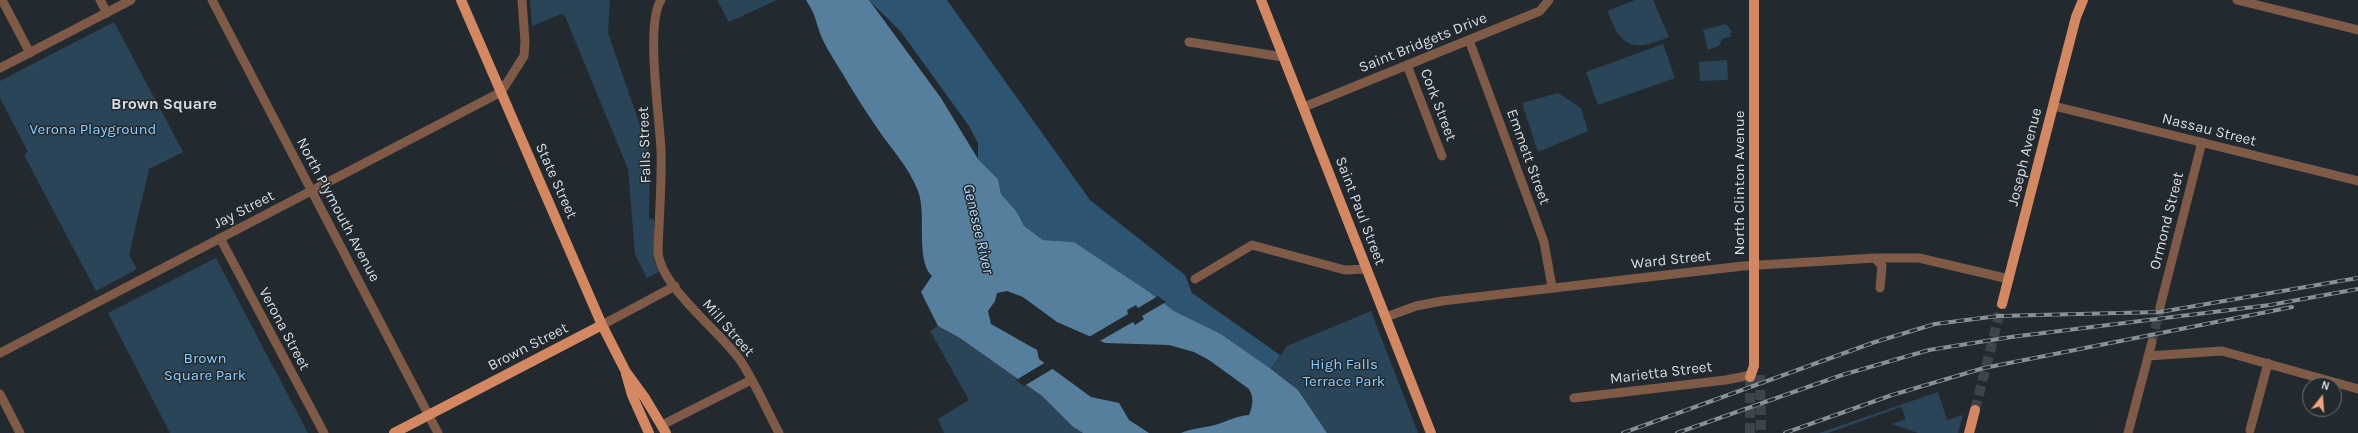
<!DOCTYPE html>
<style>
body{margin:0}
#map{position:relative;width:2358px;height:433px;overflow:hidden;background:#222a30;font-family:Karla,sans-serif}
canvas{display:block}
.north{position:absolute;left:2302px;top:377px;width:40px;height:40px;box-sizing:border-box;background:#222a30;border:1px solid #6b7277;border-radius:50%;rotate:17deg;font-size:11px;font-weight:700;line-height:16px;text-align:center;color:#d8dde1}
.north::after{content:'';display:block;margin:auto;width:14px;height:18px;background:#f0a279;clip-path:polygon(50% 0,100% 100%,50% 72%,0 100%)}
</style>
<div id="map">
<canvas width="2358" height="433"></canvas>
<div class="north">N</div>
</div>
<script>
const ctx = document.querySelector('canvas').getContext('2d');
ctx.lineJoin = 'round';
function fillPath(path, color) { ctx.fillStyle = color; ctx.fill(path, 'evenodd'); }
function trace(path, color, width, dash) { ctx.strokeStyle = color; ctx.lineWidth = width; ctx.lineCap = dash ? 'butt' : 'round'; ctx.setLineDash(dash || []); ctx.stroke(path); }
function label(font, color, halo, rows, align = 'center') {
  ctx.font = font + ' Karla,sans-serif'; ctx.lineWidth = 3; ctx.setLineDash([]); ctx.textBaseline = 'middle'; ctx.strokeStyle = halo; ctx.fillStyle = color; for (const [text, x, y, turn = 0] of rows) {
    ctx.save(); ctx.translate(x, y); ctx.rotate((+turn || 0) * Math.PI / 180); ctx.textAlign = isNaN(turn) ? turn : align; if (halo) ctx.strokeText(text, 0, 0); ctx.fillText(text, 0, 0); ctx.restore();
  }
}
const green = new Path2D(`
 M530,0H610L608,33L650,154L649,218L654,220V261L659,272L647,278L635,254L628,169L565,16L561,14L532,26Z
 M717,0H777L729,22Z
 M1635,0H1653L1669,37C1634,52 1620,48 1608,11Z
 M114,22L183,152L149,169L129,255L137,269L96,291L24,155L28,152L0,98V81Z
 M1726,24L1732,32L1730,33L1731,36L1722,39L1719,46L1708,50L1703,30Z
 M1663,44L1675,78L1598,105L1586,72Z
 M1727,60L1728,80L1700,81L1699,62Z
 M1558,93L1581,108L1588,131L1538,152L1522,103Z
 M216,258L308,433H170L108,313Z
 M1371,311L1418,433H1327L1298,390L1271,369L1287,346Z
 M938,326L960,338L1042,396L1072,426L1083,433H944L938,419L969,400L930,331Z
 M1938,392L1947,420L1963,415L1958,433H1918L1892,424L1906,419L1901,407L1828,433H1819Z`);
const forest = new Path2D(`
 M869,0H947L1090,200L1185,275L1192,293L1280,355L1271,369L1221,334L1174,311L1148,291L1074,242L1043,240L1024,226L1017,212L1001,194L998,179L978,159V143L969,126L901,32Z`);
const water = new Path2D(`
 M806,0H869L941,98L978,159L998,179L1001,194L1017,212L1024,226L1043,240L1074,242L1148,291L1174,311L1221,334L1271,369L1298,390L1327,433H1181C1193,428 1204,428 1215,425C1228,421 1236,416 1249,415C1253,405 1254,398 1249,389L1209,360L1194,352L1169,345L1105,343L1057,322L1023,297L1007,291L997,293L995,301L988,311L991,324L1037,350L1039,359L1091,397L1119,403L1129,420L1149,433H1083L1072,426L1042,396L960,338L938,326L921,292L932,276C915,260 927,214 918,191C909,167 891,149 877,128C864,109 852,90 841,71C833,58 822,42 818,27C814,14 814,13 806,0Z`);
const pier = new Path2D(`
 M1158,296L1166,302L1142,316L1144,319L1135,325L1133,322L1098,342L1089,337L1128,314L1127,310L1136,305L1138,308Z
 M1046,362L1054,368L1024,386L1012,377L1016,380Z`);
const minorTunnel = new Path2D(`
 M2152,342L2160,307`);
const majorTunnel = new Path2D(`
 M1760,375L1761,433
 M1975,410L2002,304
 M1750,433V377`);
const minor = new Path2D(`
 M2,0L30,53
 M100,0L107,13
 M212,0L438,433
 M661,0C645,24 660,119 661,151C662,184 659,218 658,251C659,286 721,332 740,360C755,382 766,409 779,433
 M2237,0L2358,30
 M1469,40L1544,242L1552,287
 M1189,42L1283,57
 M1407,65L1442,156
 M0,68L131,0
 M2054,106L2358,181
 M1304,107L1540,11L1549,0
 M220,238L324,433
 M1875,258L1882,266L1880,288
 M1195,279L1252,245L1345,270L1367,269
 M2160,307L2202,142
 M1386,317L1416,306L1442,301L1743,266L1875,258H1919L2009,279
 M602,325L675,286
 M0,353L501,92L524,56L525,42L522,0
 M2148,356L2222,351L2358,389
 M0,394L20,433
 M1574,398L1726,380L1751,375
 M662,425L751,380
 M2250,430L2268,363
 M2128,433L2152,342`);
const major = new Path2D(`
 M461,0L602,325L626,372L645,398L666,433
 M1261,0L1431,433
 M2002,304L2076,17L2083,0
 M626,374L632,395L649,433
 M1750,377L1754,366V0
 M394,433L602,325
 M1969,433L1975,410`);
const rail = new Path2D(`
 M1623,433L1875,342L1935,324L1998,316L2160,312L2358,278
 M1677,433L1842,375L1929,350L2011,337L2270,305L2358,289
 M1785,433L1892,395L1984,368L2292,307`);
const streetNames = [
 ["Saint Bridgets Drive",1423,43,-22],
 ["Cork Street",1438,105,69],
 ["Nassau Street",2209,130,14],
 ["Falls Street",645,145,-92],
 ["Emmett Street",1528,157,70],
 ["Joseph Avenue",2025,157,-76],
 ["State Street",556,181,66],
 ["North Clinton Avenue",1740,183,-90],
 ["Jay Street",244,210,-27],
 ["North Plymouth Avenue",338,210,62],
 ["Saint Paul Street",1360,211,69],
 ["Ormond Street",2167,221,-76],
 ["Ward Street",1671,260,-6],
 ["Mill Street",728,328,49],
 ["Verona Street",284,329,62],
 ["Brown Street",528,347,-27],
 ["Marietta Street",1661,373,-7]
];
const parkNames = [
 ["Verona Playground",93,130],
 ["Brown",205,359],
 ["Square Park",205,376],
 ["High Falls",1344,365],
 ["Terrace Park",1344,382]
];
const neighbourhoodNames = [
 ["Brown Square",164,104]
];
const waterNames = [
 ["Genesee River",978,229,77]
];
fillPath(green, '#2a4557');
fillPath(forest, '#2d5571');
fillPath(water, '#567f9d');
fillPath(pier, '#222a30');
trace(minorTunnel, '#3d454b', 9, [9, 4.5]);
trace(majorTunnel, '#3d454b', 10, [10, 5]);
trace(minor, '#7e5a47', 9);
trace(major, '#d38861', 10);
trace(rail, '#8a9095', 4);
trace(rail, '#222a30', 2.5, [8]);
label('15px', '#d8dde1', '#222a30', streetNames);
label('15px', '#8ccefd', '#222a30', parkNames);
label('bold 16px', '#d8dde1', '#222a30', neighbourhoodNames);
label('italic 16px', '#b7ddfa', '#222a30', waterNames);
</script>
